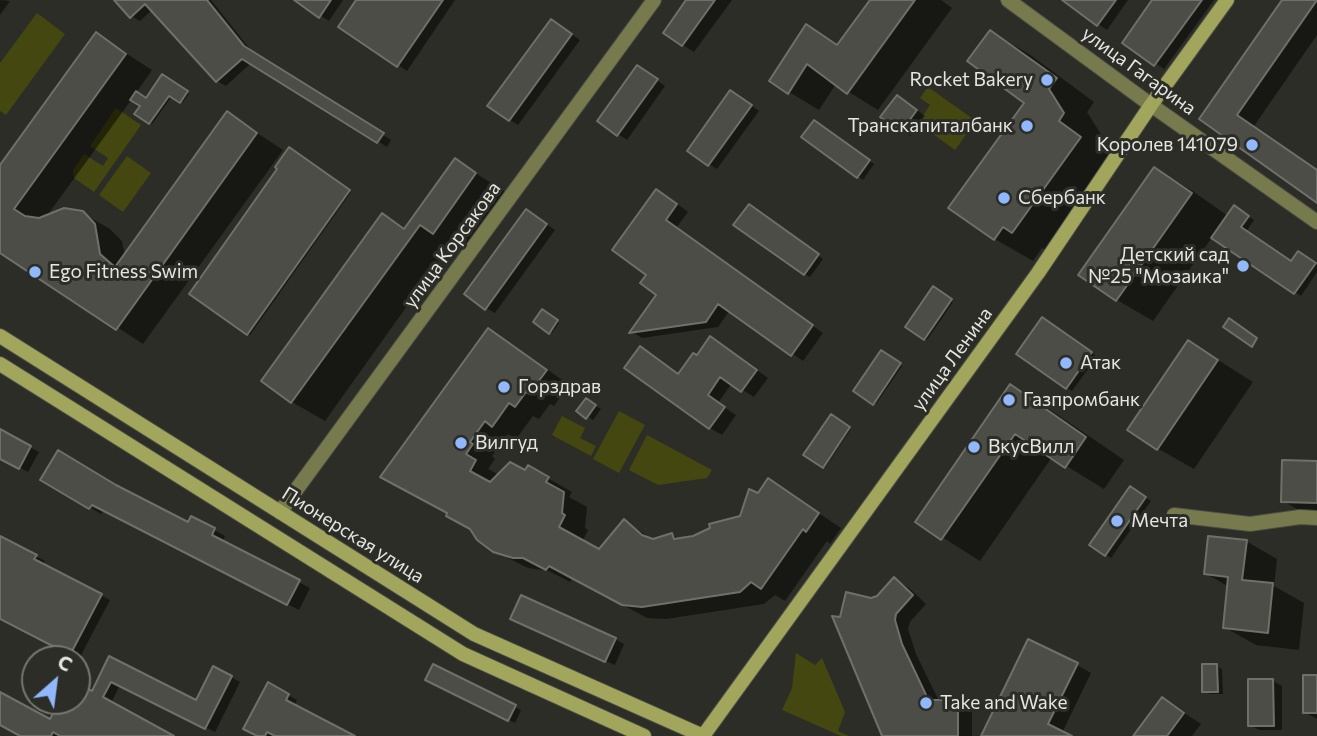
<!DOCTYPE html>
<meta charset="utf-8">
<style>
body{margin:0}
#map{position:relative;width:1317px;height:736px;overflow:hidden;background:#2c2d27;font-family:Commissioner,sans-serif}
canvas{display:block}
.north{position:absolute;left:21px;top:645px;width:70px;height:70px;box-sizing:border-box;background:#2c2d27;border:2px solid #767772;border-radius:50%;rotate:28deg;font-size:19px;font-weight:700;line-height:28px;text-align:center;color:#e5e6e2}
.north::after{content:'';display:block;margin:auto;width:24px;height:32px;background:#91b8fd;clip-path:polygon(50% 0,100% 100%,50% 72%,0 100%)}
</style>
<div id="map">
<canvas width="1317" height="736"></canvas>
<div class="north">С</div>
</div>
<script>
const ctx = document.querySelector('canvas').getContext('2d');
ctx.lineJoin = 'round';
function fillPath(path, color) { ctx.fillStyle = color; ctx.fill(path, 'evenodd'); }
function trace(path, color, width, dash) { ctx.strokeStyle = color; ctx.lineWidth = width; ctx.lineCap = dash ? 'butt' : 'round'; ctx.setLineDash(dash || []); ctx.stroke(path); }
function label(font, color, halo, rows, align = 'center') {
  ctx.font = font + ' Commissioner,sans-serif'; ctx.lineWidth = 6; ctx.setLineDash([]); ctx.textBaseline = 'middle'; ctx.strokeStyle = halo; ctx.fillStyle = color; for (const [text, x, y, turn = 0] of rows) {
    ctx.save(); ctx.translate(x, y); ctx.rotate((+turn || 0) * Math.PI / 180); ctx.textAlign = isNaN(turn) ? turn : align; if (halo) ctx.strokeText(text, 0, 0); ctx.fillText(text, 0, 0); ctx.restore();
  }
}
const green = new Path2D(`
 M37,13L65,34L6,115L0,111V63Z
 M928,87L976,121L955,150L918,123L930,105L920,98Z
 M116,108L141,125L94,192L74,178L73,170L84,154L103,166L108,158L90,146Z
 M127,156L151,173L123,212L99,195Z
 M619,411L645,425L619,473L593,459Z
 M562,416L585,428L580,438L596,446L591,456L552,435Z
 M647,435L712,470L707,478L658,485L629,470Z
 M796,653L815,665L822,658L845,712L838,731L849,736H841L782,710L792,688Z`);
const shadow = new Path2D(`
 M0,0L10,1L0,15Z
 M116,0H211L253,53L391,140L387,147L252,62L226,86L217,81L153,9L140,21L131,16Z
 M297,0H343L329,21Z
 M359,0H455L407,71L341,27Z
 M689,0H732L694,52L683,45Z
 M872,0H941L952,8L878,110L836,84L819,110L789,92L807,27L839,45Z
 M1064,0H1128L1107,30Z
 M1154,0H1214L1164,69L1124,42Z
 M1284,0H1313L1317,2V35L1254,126L1317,170V201L1202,118Z
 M560,26L580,40L518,125L510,120Z
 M990,32L1029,54L1094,102L1087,112L1102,136L1096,144L1119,160L1051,253L1042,248L1033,261L995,239L1026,102Z
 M96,34L152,70L136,93L146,100L163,76L189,94L183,102L172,96L152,124L137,113L142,106L132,99L46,217L82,213L110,229L122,241L125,256L228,114L283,150L143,344L0,251V167Z
 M646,72L665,86L627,140L599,121Z
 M740,97L759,111L717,169L709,164Z
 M906,102L925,116L910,136L902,131Z
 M820,125L874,164L863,180L858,176Z
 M290,149L351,192L250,335L191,293L280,168Z
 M455,160L507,193L466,251L452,243L325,421L292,402L263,381L383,215L406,229Z
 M1155,169L1191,190L1228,216L1234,207L1254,220L1246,232L1292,263L1299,253L1317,265V272L1301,296L1213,236L1153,321L1117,300Z
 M668,197L688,212L676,228L823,333L803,361L730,310L718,327L642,338L632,332L659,294L649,275Z
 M755,209L823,259L810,277L805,274Z
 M535,216L555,230L495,313L486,308Z
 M933,288L953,302L927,340L907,327Z
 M543,311L559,323L552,333L535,322Z
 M1048,322L1097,357L1072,391L1067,388Z
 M488,330L512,344L569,385L554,406L550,404L539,419L533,416L516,439L508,434L492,456L495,459L488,469L499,475L525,473L528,467L572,492L569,497L587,507L585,528L588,530L582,542L599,551L624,521L654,540L672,535L681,540L694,538L741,517L769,480L841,528L830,544L827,541L785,601L775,595L764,604L666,619L647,618L572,577L570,582L549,571L528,568L510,559L486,545L473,530L448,516Z
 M1189,342L1253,382L1194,469L1157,448Z
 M722,345L768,378L754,397L732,383L718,403L736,415L722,435L710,428L679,375L697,357Z
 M882,353L902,366L876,404L856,391Z
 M1010,386L1049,409L1124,460L1104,489L1052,457L980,561L917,521Z
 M586,400L601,409L593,420L579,411Z
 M831,416L851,429L825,468L805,455Z
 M3,433L39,452L28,472L0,457V438Z
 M1317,463V519H1314L1283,501Z
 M43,479L119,488L189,524L214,530L225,536L222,542L310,588L299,610L104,510L101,514Z
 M1135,491L1151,501L1111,558L1091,544Z
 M0,538L45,561L43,565L110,600L79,659L0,618Z
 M1246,541L1277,559L1274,586L1304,603L1299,650L1256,645L1224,627L1229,587L1205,573Z
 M895,579L909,588L926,604L910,622L908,629L916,654L939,701L958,702L972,710V736H884L842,620L878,598Z
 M521,623L615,639L624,644L615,665Z
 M110,659L197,702L231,677L240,682L215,732L120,685L111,703L171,736H23L0,724V694L51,722L62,701H77V685L92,693Z
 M1077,665L1091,673L1062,733L1067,736H983Z
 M434,666L521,710L515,723L433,682Z
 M1217,666L1222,669L1223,694H1210L1204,691Z
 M1317,677V719L1304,712Z
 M1249,681H1273L1282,686V730H1259L1250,725Z
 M268,685L297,700L294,706L352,736H260Z
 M1163,699L1201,724L1192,736H1135Z`);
const building = new Path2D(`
 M114,0H207L244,46L384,133L377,143L242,59L216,82L145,4L130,18Z
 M294,0H331L319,18Z
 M356,0H443L397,67L338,27Z
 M686,0H715L682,46L663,33Z
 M870,0H915L847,94L807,64L788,94L769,81L806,24L837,45Z
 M1062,0H1116L1097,26Z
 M1152,0H1202L1154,66L1122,43Z
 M1282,0H1317L1237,115L1317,170V203L1199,119Z
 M551,19L572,34L509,121L487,106Z
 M990,30L1057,78L1049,89L1064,113L1059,121L1081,137L1012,233L1003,227L994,240L948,208L1024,103L967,61Z
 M96,32L126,54L14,209L25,216L39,218L64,208L83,211L95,224L100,254L115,267L227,111L257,133L116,330L0,253V165Z
 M637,65L658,79L617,136L597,121Z
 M162,74L188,91L180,103L169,96L149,124L134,114L140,106L130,100L136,91L146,98Z
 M730,90L752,105L708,166L687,151Z
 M897,95L917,110L901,132L880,117Z
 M814,120L870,160L857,178L801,137Z
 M289,147L350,190L247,335L189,294L277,169L275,167Z
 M455,158L476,173L433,234L420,225L291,403L261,381L382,213L404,229Z
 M1154,167L1192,193L1116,301L1078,275Z
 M656,189L677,204L666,220L813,325L791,356L718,304L706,322L629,333L656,295L640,283L646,275L612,250Z
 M749,204L819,254L804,275L733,225Z
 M1234,205L1249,216L1241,227L1291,261L1298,251L1316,263L1294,294L1211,238Z
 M526,209L547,224L485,310L464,294Z
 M933,286L952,299L924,340L905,327Z
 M542,309L558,320L549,334L533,322Z
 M1042,317L1092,352L1066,389L1016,354Z
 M1229,318L1257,338L1252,347L1223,327Z
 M488,328L547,370L529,394L526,392L515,407L509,403L492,427L485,421L470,442L473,444L466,454L476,460L470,471L490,482L510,462L525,470L528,465L549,477L546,482L564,492L562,513L565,515L559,527L599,549L624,519L642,535L653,539L672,533L674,539L693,536L710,528L709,524L740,516L749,489L758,493L768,478L819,513L806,532L803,529L761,589L751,582L740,592L642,607L622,605L549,566L546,570L523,558H513L493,552L477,540L470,529L446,516L447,513L380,477Z
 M710,336L757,370L741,392L720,377L708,395L725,407L709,429L624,368L640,346L678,374L693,353L697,355Z
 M1188,340L1218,360L1157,450L1127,430Z
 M881,350L901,363L873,405L853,391Z
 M1010,384L1086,437L1065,468L1015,434L941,540L915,522Z
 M586,398L596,405L586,419L576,411Z
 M831,414L850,427L823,468L803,455Z
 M0,429L31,446L19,469L0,459Z
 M58,450L116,485L188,522L191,516L215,528L212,535L300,580L287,605L92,505L89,509L40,480Z
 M1282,460L1317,461V503L1281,502Z
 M1130,486L1146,497L1105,556L1089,545Z
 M0,536L37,555L34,559L102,594L70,655L0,619Z
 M1208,536L1247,540L1242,580L1273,583L1268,633L1223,628L1228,577L1204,574Z
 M894,577L913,595L896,614L895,620L902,644L927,697L933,700H958V736H882L832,616L840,617L846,592L871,598L877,596Z
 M521,595L616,638L605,662L510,619Z
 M1028,639L1078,663L1048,724L1072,736H981Z
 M109,656L196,700L213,666L232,676L205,729L111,682L103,697L174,736H60L53,732L51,736H20L0,725V692L50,719L60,701H77V683L92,691Z
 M433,664L516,705L508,721L425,680Z
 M1202,664H1217L1218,692H1202Z
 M1303,675H1317V713H1303Z
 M1248,679H1273L1274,726H1248Z
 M268,682L289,694L286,700L355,736H275L267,732L265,736H257L243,729Z
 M1162,697L1184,713L1167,736H1133Z`);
const minor = new Path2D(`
 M1008,0L1151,105
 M280,512L654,0
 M1174,515L1250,524L1300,517L1317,518`);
const tertiary = new Path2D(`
 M1151,105L1317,222`);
const secondary = new Path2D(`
 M0,336L474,634L703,736
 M0,364L463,654L644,736
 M703,736L1038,273L1151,105L1227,0`);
const markers = [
 [1047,80,7,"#91b8fd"],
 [1027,126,7,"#91b8fd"],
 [1252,145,7,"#91b8fd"],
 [1004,198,7,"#91b8fd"],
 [1243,266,7,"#91b8fd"],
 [35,272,7,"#91b8fd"],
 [1066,363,7,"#91b8fd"],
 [504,387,7,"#91b8fd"],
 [1009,400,7,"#91b8fd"],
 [461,443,7,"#91b8fd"],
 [974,447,7,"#91b8fd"],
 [1117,521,7,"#91b8fd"],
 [926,703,7,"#91b8fd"]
];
const streetNames = [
 ["улица Гагарина",1139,71,36],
 ["улица Корсакова",452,245,-54],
 ["улица Ленина",952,359,-54],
 ["Пионерская улица",353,535,32]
];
const poiNames = [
 ["Rocket Bakery",1033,80,"right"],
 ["Транскапиталбанк",1013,126,"right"],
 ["Королев 141079",1238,145,"right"],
 ["Сбербанк",1018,198],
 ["Детский сад",1229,255,"right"],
 ["№25 \"Мозаика\"",1229,277,"right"],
 ["Ego Fitness Swim",49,272],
 ["Атак",1080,363],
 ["Горздрав",518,387],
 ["Газпромбанк",1023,400],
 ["Вилгуд",475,443],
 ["ВкусВилл",988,447],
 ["Мечта",1131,521],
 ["Take and Wake",940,703]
];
fillPath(green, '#454710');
fillPath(shadow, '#0007');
fillPath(building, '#4c4d47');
trace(building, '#6f706a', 2);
trace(minor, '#4a4b45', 16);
trace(tertiary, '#4a4b45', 16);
trace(secondary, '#4a4b45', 16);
trace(minor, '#777a4d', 14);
trace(tertiary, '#777a4d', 14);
trace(secondary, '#a1a65c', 14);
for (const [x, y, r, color] of markers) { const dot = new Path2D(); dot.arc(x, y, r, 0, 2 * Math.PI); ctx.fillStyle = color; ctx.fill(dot); trace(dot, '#2c2d27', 2.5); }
label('19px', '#e5e6e2', '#2c2d27', streetNames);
label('19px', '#e5e6e2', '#2c2d27', poiNames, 'left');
</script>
